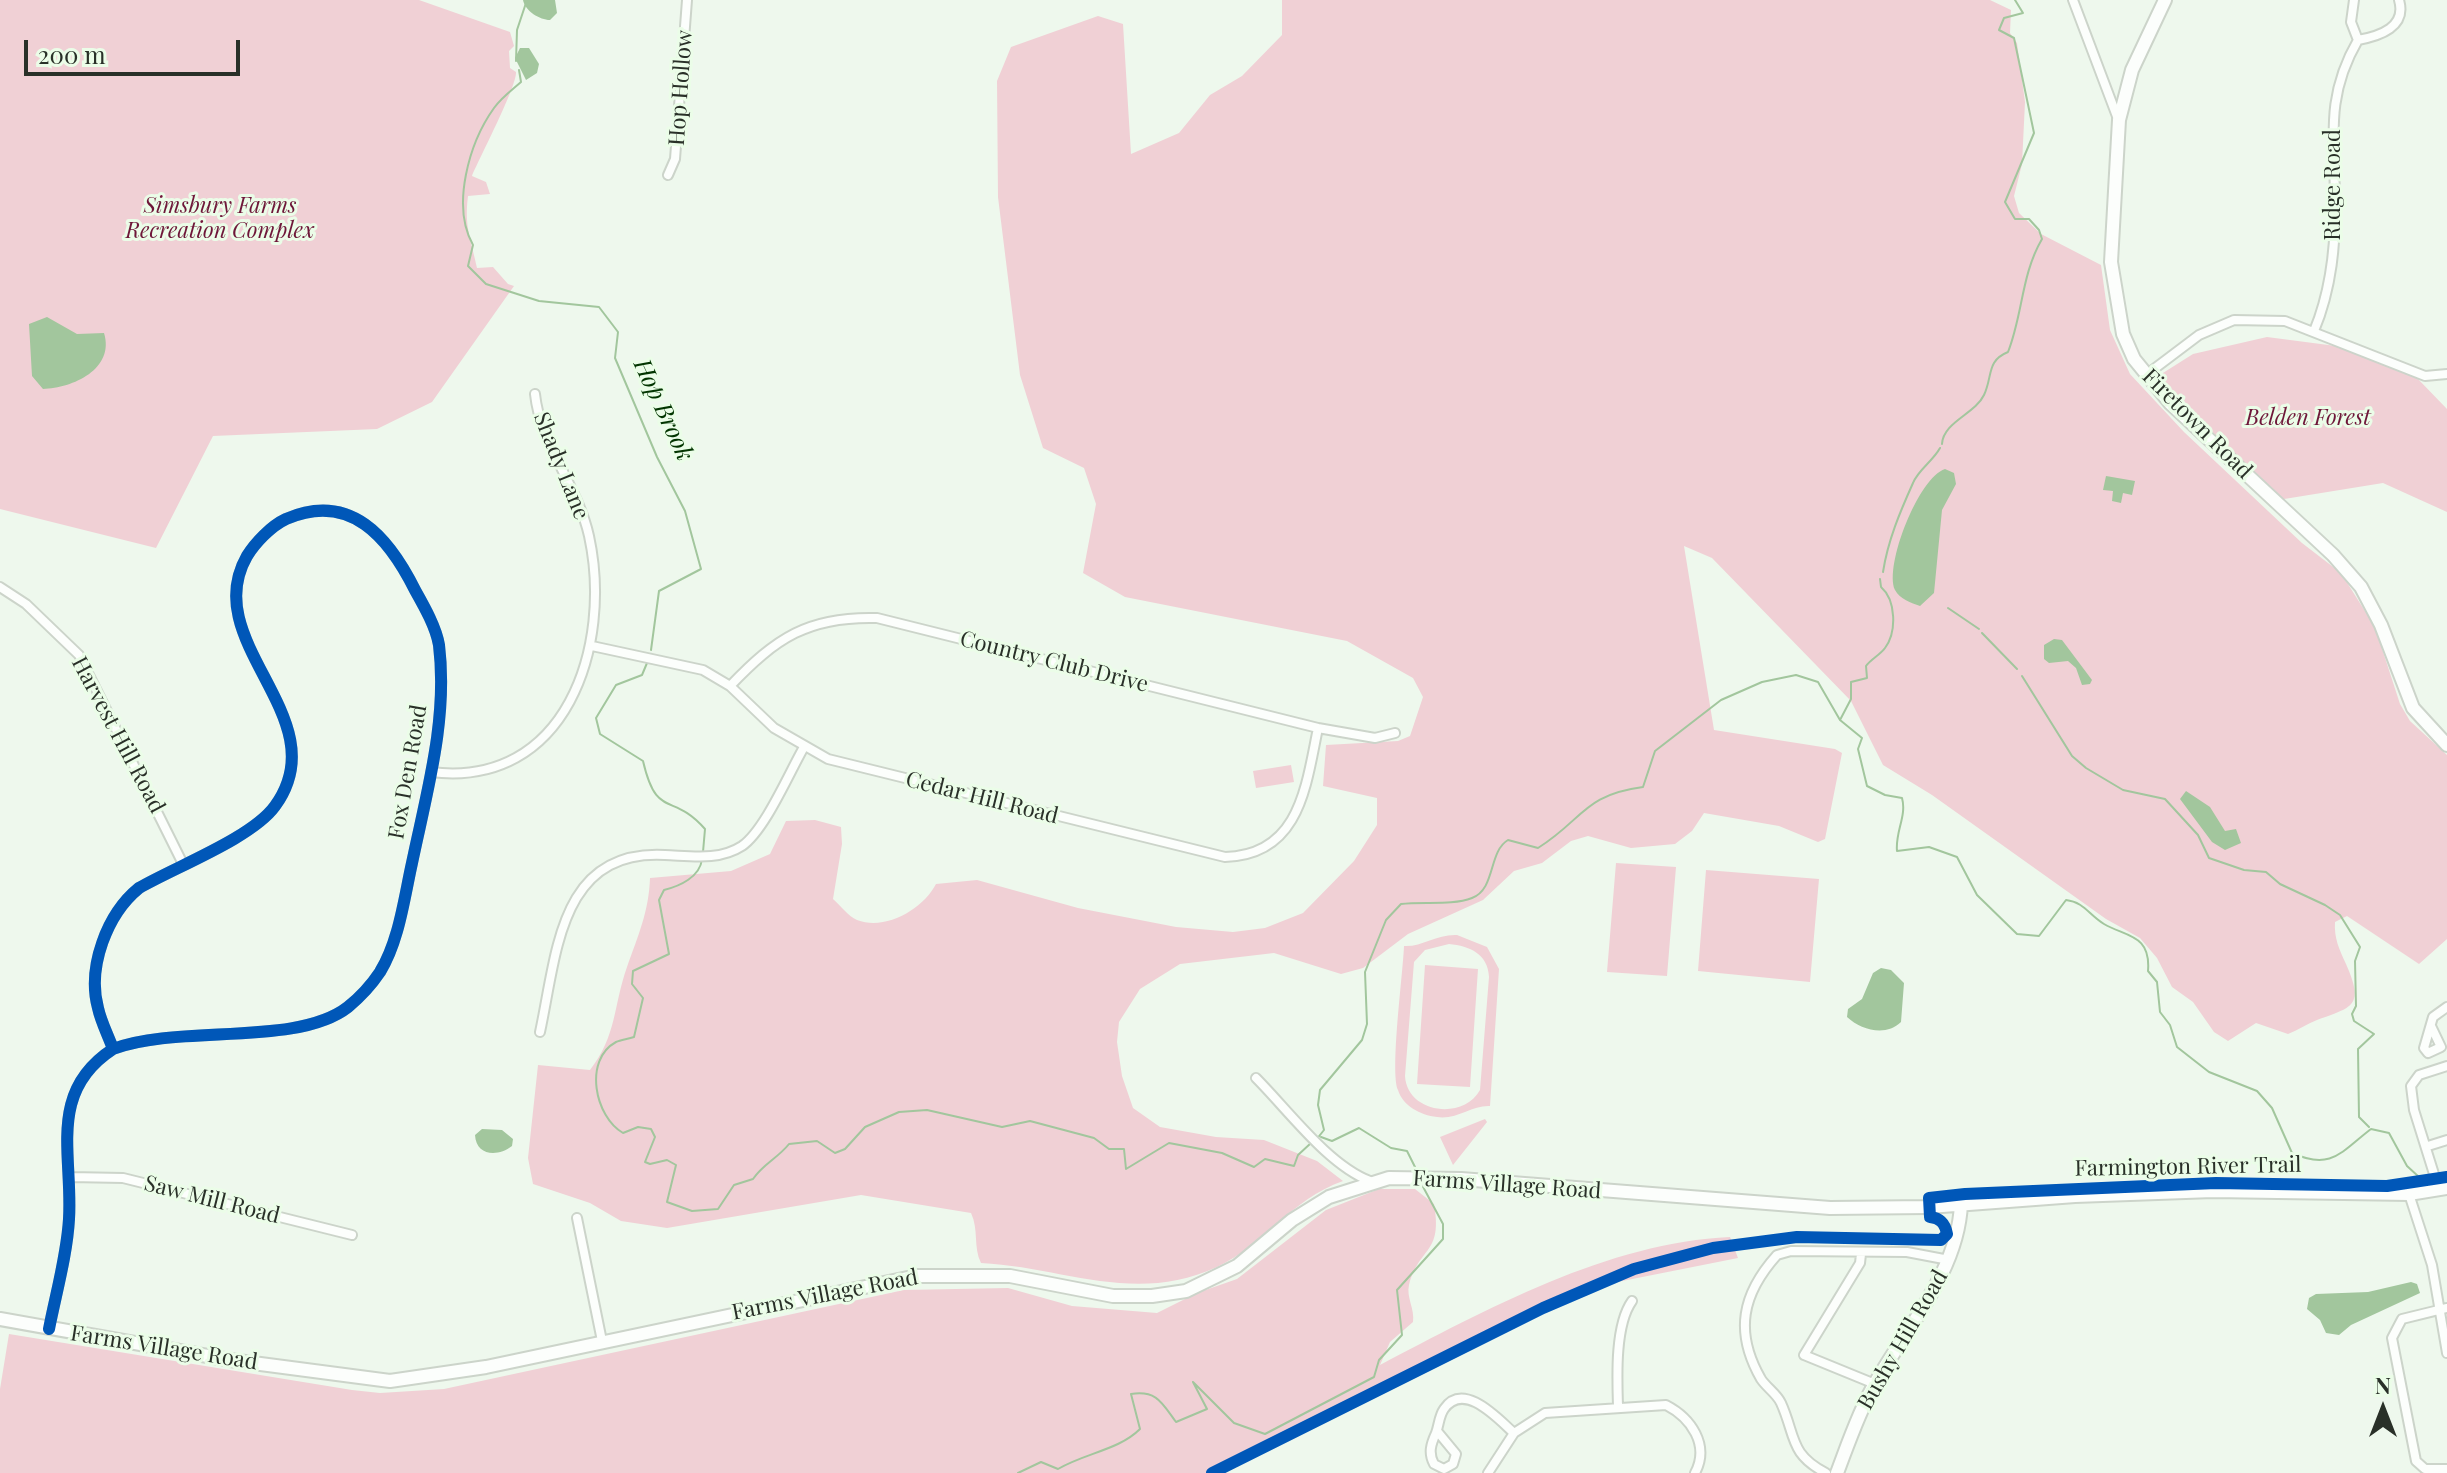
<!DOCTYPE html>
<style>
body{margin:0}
#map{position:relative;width:2447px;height:1473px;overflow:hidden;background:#eef8ed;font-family:"Playfair Display",serif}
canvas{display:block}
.north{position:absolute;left:2343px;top:1369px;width:80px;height:80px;-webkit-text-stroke:6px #ebfde8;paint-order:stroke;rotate:0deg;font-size:22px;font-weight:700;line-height:32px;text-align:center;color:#293028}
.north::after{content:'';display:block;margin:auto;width:28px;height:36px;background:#293028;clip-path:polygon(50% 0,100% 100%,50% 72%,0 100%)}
.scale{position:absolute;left:24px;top:40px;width:216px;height:36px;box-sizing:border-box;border:4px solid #293028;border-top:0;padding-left:10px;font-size:24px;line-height:28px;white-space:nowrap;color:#293028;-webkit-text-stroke:6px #ebfde8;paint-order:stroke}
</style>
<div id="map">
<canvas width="2447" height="1473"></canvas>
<div class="north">N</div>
<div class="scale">200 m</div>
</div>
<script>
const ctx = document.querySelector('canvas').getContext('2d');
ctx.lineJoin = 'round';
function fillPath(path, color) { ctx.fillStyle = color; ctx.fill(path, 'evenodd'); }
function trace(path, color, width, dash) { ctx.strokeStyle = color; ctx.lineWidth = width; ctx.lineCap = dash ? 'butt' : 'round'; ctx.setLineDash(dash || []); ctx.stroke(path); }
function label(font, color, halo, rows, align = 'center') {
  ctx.font = font + ' "Playfair Display",serif'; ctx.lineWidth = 6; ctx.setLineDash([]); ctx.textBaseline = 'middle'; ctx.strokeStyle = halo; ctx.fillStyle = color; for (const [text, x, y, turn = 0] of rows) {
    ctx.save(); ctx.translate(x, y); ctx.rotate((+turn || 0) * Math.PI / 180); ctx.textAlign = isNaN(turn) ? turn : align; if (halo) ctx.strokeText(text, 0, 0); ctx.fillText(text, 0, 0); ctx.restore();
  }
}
const green = new Path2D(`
 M0,0H419L510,32L514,46L509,51L510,68L516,72C517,86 480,157 472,176L486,182L490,194L468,196C464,227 471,239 477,268L493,267L508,284L514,286L432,402L377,429L213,436L156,548L0,509Z
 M1282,0H1990L2011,10L2010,33L2017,43L2025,102L2022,164L2014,196L2019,213L2041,234L2101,265L2110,330L2130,374L2184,432L2302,543L2341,573L2375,627L2400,704L2410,721L2447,755V939L2419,964L2347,916L2335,922C2334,938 2339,949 2346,964C2365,1007 2352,1007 2317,1020C2307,1024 2298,1030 2288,1034L2256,1023L2228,1041L2214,1032L2193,1002L2172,987L2157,958L2140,938L2106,919L1932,795L1883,765L1851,701L1712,558L1684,546L1714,730L1835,749L1842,753L1825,839L1818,842L1779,826L1704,813L1692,831L1675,844L1631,848L1588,836L1571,841L1542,863L1514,871L1483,900L1408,934L1363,968L1341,974L1274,953L1180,964L1140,989L1119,1022L1117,1042L1122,1076L1133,1108L1160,1127L1216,1137L1264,1140L1317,1161L1343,1181C1290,1200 1264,1245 1217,1267C1135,1305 1063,1267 981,1263C973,1247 979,1230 971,1213L861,1195L667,1228L621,1221L590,1203L533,1184L528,1158L538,1065L590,1070C617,1035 613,1007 627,967C638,936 649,911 650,878L731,871L770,854L786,821L815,820L841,827L842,844L833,899C840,905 848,916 857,920C886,931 923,909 936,884L977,880L1078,908L1176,927L1233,932L1265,928L1303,913L1354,861L1377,825V798L1323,786L1326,745L1398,741L1410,736L1423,697L1413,678L1347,641L1125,597L1083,573L1096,504L1084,468L1043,448L1020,375L998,197L997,81L1011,47L1098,16L1123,24L1131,154L1179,133L1210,95L1242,76L1282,35Z
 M2267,337L2336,346L2418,379L2447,409V512L2383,483L2278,500L2155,378L2193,354Z
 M1291,765L1294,782L1256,788L1253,771Z
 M1616,863L1676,867L1667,976L1607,972Z
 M1706,870L1819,879L1810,982L1698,971Z
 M1457,935L1487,947L1499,969L1490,1106C1472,1105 1457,1120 1437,1117C1420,1115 1403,1106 1398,1090C1390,1070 1403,974 1404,946C1422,947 1437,934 1457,935ZM1449,944C1470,946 1488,954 1489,977L1480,1090C1463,1121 1407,1113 1405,1076L1414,962L1425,950Z
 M1425,965L1478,969L1470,1087L1417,1084Z
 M1485,1119L1487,1122L1453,1165L1440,1137Z
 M1379,1189H1415L1434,1204C1443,1255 1419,1246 1409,1285C1406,1297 1415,1309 1413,1322L1390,1342L1380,1365C1485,1310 1609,1242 1730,1237L1738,1258L1587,1288L1558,1299L1221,1473H0V1389L9,1334L352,1390L380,1393L444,1389L904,1290L1008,1288L1072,1306L1157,1313L1197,1293L1237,1279L1326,1210Z`);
const water = new Path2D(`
 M523,0H555L557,13L550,20C540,20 525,11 523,0Z
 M520,48H529L539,64L537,73L526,80L515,58Z
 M47,317L77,334L104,333C115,369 73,388 43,389L32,376L29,324Z
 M1945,469L1954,473L1956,484L1942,510L1934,593L1920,606C1911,603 1900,599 1895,590C1884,565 1919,477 1945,469Z
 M2106,476L2135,481L2132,495L2123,493L2121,503L2112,501L2113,491L2103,490Z
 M2054,639L2062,640L2092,680L2090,684L2082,685L2076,668L2068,661L2049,663L2044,659V645Z
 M2186,791L2210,807L2225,831L2236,829L2241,843L2225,850L2212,842L2180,799Z
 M1881,968L1891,970L1904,983L1901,1022C1886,1037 1861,1030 1847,1017L1848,1009L1862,999L1873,973Z
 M482,1129L502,1130L513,1139L512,1146C498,1157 476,1156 475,1135Z
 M2411,1282L2417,1284L2420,1293L2351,1325L2339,1335L2326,1333L2320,1320L2307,1309L2309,1298L2316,1294L2368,1292Z`);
const stream = new Path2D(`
 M516,61L517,30L527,0
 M519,70L521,82C512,90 501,98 494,108C469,143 451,206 473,245L468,266L486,284L539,301L599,307L618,332L615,358L657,457L685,511L701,569L659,591L651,650
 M1942,444C1943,422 1975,414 1984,395C1993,376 1986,361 2008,352C2023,314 2021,275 2042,239L2039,230L2029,219H2015L2005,202L2034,133L2014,38L1999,30L2004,18L2023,13L2015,0
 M1883,572C1888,540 1900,512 1913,483C1918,470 1933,461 1940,448
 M1948,608L1979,629
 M1982,633L2017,669
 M647,663L642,675L616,685L596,718L600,734L643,761C657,821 672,791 705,829L703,852
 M2022,676L2072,756L2086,768L2123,790L2165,799L2198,835L2209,858L2244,870L2266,872L2280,884L2325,905L2340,915L2360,947L2355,961L2356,1006L2352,1014L2354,1021L2374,1034L2358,1049L2359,1117L2369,1127
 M1840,720L1851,699V682L1867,678L1866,666C1871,659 1880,655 1885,648C1897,632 1896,600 1881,587L1880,579
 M702,859C700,877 680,886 664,890L659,900L669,954L633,971L632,984L643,998L634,1037C628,1039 621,1040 616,1042C583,1060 595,1117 623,1133L638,1127L651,1129L655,1137L645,1162L650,1164L667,1160L676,1165L667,1202L692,1211L718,1209L734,1185L753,1179C763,1164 778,1158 789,1144L817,1141L835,1153L845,1149L865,1127L899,1112L927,1110L1002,1127L1030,1121L1094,1138L1109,1149H1124L1126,1169L1169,1143L1222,1153L1254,1167L1265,1159L1294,1166L1298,1155L1311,1143
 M1321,1137L1332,1141L1359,1128L1391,1148L1407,1151L1418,1173
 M1316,1140L1324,1130L1318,1105L1320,1090L1362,1040L1367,1024L1365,972L1386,920L1401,904C1422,901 1452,906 1472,898C1496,889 1488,852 1508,840L1538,848C1584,819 1583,795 1643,787L1655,751L1721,700L1762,682L1796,675L1818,682L1840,720L1862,738L1858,749L1867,786L1885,795L1902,798C1907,816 1895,832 1897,851L1929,847L1957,857L1977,895L2017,934L2039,936L2066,900C2084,902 2089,915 2104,924C2126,937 2151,934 2148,971L2157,982L2160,1012L2170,1025L2177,1047L2209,1072L2257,1091L2272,1108L2292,1153C2332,1171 2342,1151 2371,1129L2389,1133L2407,1166L2419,1177
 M1018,1473L1041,1462L1058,1469C1085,1453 1119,1450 1140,1429L1131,1394C1157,1390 1162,1403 1176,1422L1207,1409L1193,1382L1234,1423L1265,1434L1374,1377L1379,1360L1402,1335L1397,1290L1443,1239V1224L1421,1183`);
const street = new Path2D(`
 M2073,0L2118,119
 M2354,0L2351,22L2358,40
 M668,175L675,159L687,0
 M2314,331C2332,288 2336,243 2335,197C2334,136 2326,95 2358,40C2380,36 2407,27 2399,0
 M2146,375L2199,335L2234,320L2285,321L2425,376L2447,374
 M0,587L26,604L79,655L183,864
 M592,646L703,670L730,686L774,728L828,759L1225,857C1300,855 1306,786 1318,728
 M730,686C776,638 808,616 877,618L1318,728L1375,738L1395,733
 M431,772C566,789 613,646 589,536C578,486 540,444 535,394
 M2431,1026L2441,1047L2428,1053L2424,1048L2433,1017L2447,1007
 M540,1032C557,954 559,849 665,855C691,856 719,861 742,846C765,830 789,773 804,747
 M1256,1078C1288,1110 1328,1165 1370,1181
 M2428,1146L2447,1140
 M70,1177L123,1178L352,1235
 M2439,1190L2414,1110L2411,1086L2419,1075L2447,1066
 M2409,1194L2432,1265L2447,1353
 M577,1218L602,1341
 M1861,1254L1860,1263L1804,1355L1875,1384
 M2447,1308L2402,1319L2392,1338L2416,1461L2425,1469H2447
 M49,1329C56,1293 67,1255 69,1219C73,1154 47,1092 113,1049C108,1035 101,1022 98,1008C87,967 107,914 139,888C175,867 252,838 275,806C339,718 197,643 247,556C255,543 271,526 286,519C351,491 389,538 415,590C424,606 436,627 439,645C448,719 427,791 412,863C404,899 399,941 380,972C372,984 359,998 348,1007C297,1047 179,1024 113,1049
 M1618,1406C1617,1376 1615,1325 1632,1301
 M1437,1431L1456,1454L1453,1464L1444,1469L1434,1464C1428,1453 1431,1444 1436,1433C1439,1425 1439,1416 1444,1409C1464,1380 1499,1420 1514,1433
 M1488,1473L1514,1433L1545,1413L1666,1405C1691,1418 1710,1445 1695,1473
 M1826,1473C1789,1454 1796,1436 1781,1403C1777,1394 1767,1388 1761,1379C1734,1332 1742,1294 1777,1255L1791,1251L1907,1252L1949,1260`);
const secondary = new Path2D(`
 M2165,0L2132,70L2119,120L2111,262L2123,334L2134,359L2170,403L2333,555L2361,587L2381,625L2413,708L2447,745
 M0,1319L230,1360L390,1381L486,1367L917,1276H1010L1113,1296H1152L1186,1291L1237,1266L1292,1220L1329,1197L1389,1178L1461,1179L1830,1208L1929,1207L2075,1196L2213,1191L2409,1194L2447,1188
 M1837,1473C1848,1444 1858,1414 1873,1387C1905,1329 1958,1273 1961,1204`);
const cycleway = new Path2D(`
 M49,1329C56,1293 67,1255 69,1219C73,1154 47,1092 113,1049C108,1035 101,1022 98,1008C87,967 107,914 139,888C175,867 252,838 275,806C339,718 197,643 247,556C255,543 271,526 286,519C351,491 389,538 415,590C424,606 436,627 439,645C448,719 427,791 412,863C404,899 399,941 380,972C372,984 359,998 348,1007C297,1047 179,1024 113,1049
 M1212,1473L1543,1308L1634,1269L1713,1248L1797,1237L1941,1240L1947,1234C1945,1223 1940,1218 1930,1217L1929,1198L1965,1194L2216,1183L2387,1186L2447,1177`);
const streetNames = [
 ["Hop Hollow",681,88,-86],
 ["Ridge Road",2333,185,-90],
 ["Firetown Road",2197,424,45],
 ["Shady Lane",561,466,68],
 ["Country Club Drive",1054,662,14],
 ["Harvest Hill Road",118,735,62],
 ["Fox Den Road",408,772,-80],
 ["Cedar Hill Road",982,798,14],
 ["Farmington River Trail",2188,1167,-1],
 ["Farms Village Road",1507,1185,4],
 ["Saw Mill Road",212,1200,14],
 ["Farms Village Road",825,1295,-11],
 ["Bushy Hill Road",1903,1340,-60],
 ["Farms Village Road",164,1348,9]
];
const parkNames = [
 ["Simsbury Farms",220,206],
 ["Recreation Complex",220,231],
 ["Belden Forest",2308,418]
];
const waterNames = [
 ["Hop Brook",663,410,65]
];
fillPath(green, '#f0d0d5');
fillPath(water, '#a2c69d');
trace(stream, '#a2c69d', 2);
trace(street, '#ccd4ca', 12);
trace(secondary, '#ccd4ca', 16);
trace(street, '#fcfefc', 8);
trace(secondary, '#fcfefc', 12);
trace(cycleway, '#0057b8', 12);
label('22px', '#293028', '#ebfde8', streetNames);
label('italic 22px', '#6e1739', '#ebfde8', parkNames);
label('italic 24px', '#023500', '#ebfde8', waterNames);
</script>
